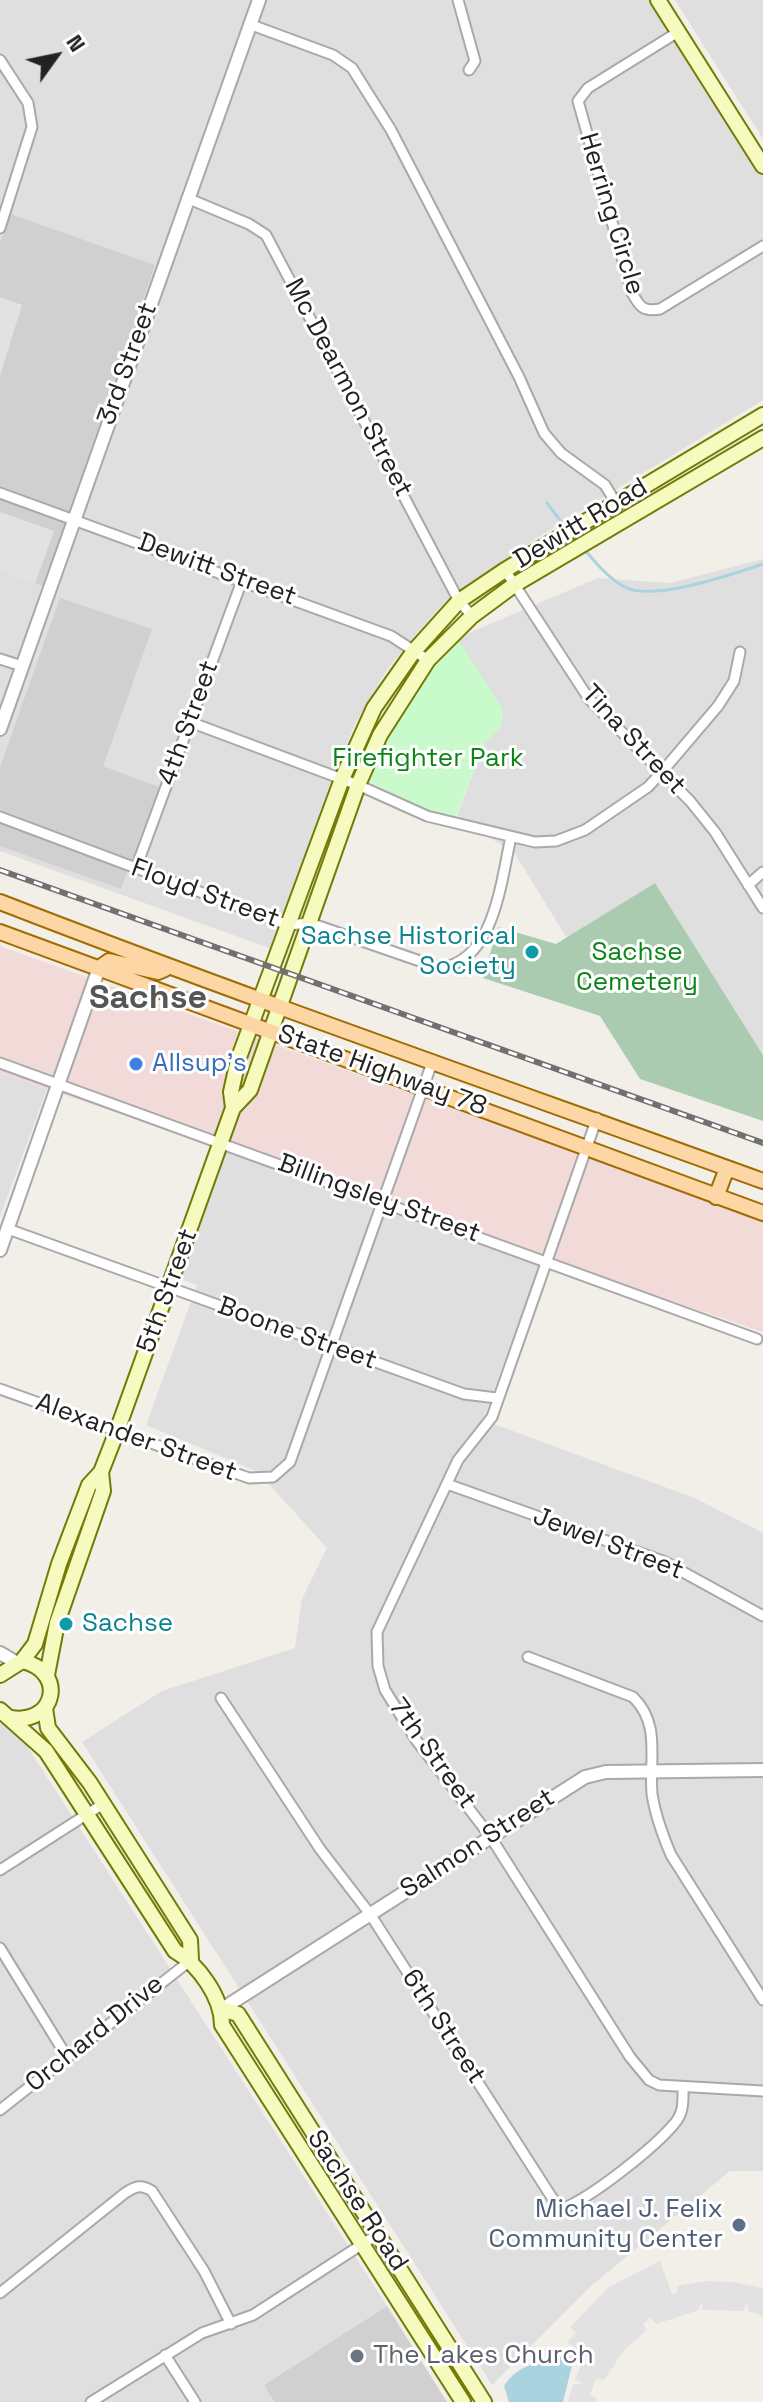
<!DOCTYPE html>
<style>
body{margin:0}
#map{position:relative;width:763px;height:2402px;overflow:hidden;background:#f2efe9;font-family:"Space Grotesk",sans-serif}
canvas{display:block}
.north{position:absolute;left:16px;top:16px;width:80px;height:80px;-webkit-text-stroke:6px #fff;paint-order:stroke;rotate:57deg;font-size:22px;font-weight:700;line-height:32px;text-align:center;color:#222}
.north::after{content:'';display:block;margin:auto;width:28px;height:36px;background:#222;clip-path:polygon(50% 0,100% 100%,50% 72%,0 100%)}
</style>
<div id="map">
<canvas width="763" height="2402"></canvas>
<div class="north">N</div>
</div>
<script>
const ctx = document.querySelector('canvas').getContext('2d');
ctx.lineJoin = 'round';
function fillPath(path, color) { ctx.fillStyle = color; ctx.fill(path, 'evenodd'); }
function trace(path, color, width, dash) { ctx.strokeStyle = color; ctx.lineWidth = width; ctx.lineCap = dash ? 'butt' : 'round'; ctx.setLineDash(dash || []); ctx.stroke(path); }
function label(font, color, halo, rows, align = 'center') {
  ctx.font = font + ' "Space Grotesk",sans-serif'; ctx.lineWidth = 6; ctx.setLineDash([]); ctx.textBaseline = 'middle'; ctx.strokeStyle = halo; ctx.fillStyle = color; for (const [text, x, y, turn = 0] of rows) {
    ctx.save(); ctx.translate(x, y); ctx.rotate((+turn || 0) * Math.PI / 180); ctx.textAlign = isNaN(turn) ? turn : align; if (halo) ctx.strokeText(text, 0, 0); ctx.fillText(text, 0, 0); ctx.restore();
  }
}
const residential = new Path2D(`
 M0,0H651L763,176V400L540,536L447,600L417,633L387,670L353,728L272,949L0,851Z
 M675,0H763V139Z
 M763,559V1055L655,883L567,938L515,854L457,816L484,744L502,725L457,638L598,578L670,583Z
 M0,1073L47,1089L0,1217Z
 M222,1147L540,1263L483,1420L697,1499L763,1533V2171H730L591,2286L492,2385L82,1742L162,1691L295,1648L302,1599L327,1548L258,1472L146,1425L197,1285L177,1278Z
 M0,1704L387,2306L264,2385L274,2402H0Z`);
const commercial = new Path2D(`
 M0,946L763,1220V1332L0,1073Z`);
const religious = new Path2D(`
 M10,214L155,265L43,586L0,571V243Z
 M60,598L152,629L103,766L159,787L121,889L0,846V767Z
 M387,2306L447,2402H274L264,2385Z`);
const cemetery = new Path2D(`
 M655,883L763,1055V1121L640,1079L600,1016L483,978L498,927L556,944Z`);
const park = new Path2D(`
 M457,638L503,709L502,725L484,744L456,816L430,812L366,780C389,726 417,681 457,638Z`);
const parking = new Path2D(`
 M0,297L22,305L0,376Z
 M0,512L54,531L35,584L0,571Z
 M660,2261L672,2294L677,2292V2286L706,2281L733,2282L763,2288V2316L748,2311L747,2303L743,2311L703,2310L701,2301L699,2310L656,2324L650,2318L643,2324L647,2330L625,2349L604,2380L596,2379L590,2395L597,2398L596,2402H568L573,2384H582L575,2379L583,2362L590,2365L592,2360L567,2342L576,2333L570,2327L609,2287Z`);
const water = new Path2D(`
 M559,2356L567,2360L571,2356L573,2361L563,2402H509L504,2386C519,2363 536,2365 559,2356Z`);
const stream = new Path2D(`
 M547,503L566,528
 M584,549C595,562 610,580 625,587C653,602 733,574 763,564`);
const minor = new Path2D(`
 M458,0L475,61L469,70
 M249,24L333,55L352,68L391,130L519,377L544,433L561,453L605,485L616,503
 M678,32L588,88L578,101L632,293C640,307 643,312 660,309L763,246
 M0,60L28,103L32,127L0,228
 M187,198L249,224L266,235L459,601L472,616
 M0,493L391,636L428,660
 M505,570L589,699L690,801L715,832L763,908
 M0,659L22,666
 M190,722L358,785L427,816L535,842L556,841L585,830L648,787L661,773L718,706L734,681L740,652
 M0,817L288,925L310,923L440,968C495,961 501,880 511,837
 M136,868L243,578
 M748,885L763,872
 M0,1063L757,1339
 M597,1118L492,1417L458,1460L377,1632L378,1666L385,1690L416,1740L490,1836L630,2057L649,2080L659,2085L763,2091
 M8,1229L464,1394L497,1398
 M0,1389L249,1478L273,1477L290,1462L433,1060
 M447,1484L663,1561L763,1616
 M528,1657L633,1697C661,1724 649,1759 652,1794C655,1815 663,1836 671,1855L763,2000
 M221,1698L320,1849L370,1914L556,2204L564,2208C592,2197 654,2148 674,2124C684,2113 683,2102 683,2088
 M0,1870L103,1804
 M0,1948L67,2057
 M0,2110L191,1960
 M0,2293L125,2193C136,2186 141,2184 152,2191L204,2271L231,2324
 M165,2355L195,2402
 M91,2402L202,2333L253,2315L378,2234`);
const tertiary = new Path2D(`
 M0,729L259,0
 M0,1250L99,968
 M0,1653L17,1663
 M222,2009L585,1777L606,1772L763,1770`);
const secondary = new Path2D(`
 M658,0L763,166
 M233,1108L250,1090L358,785L380,735L428,660L472,616L514,585L763,438
 M22,1661L35,1644L59,1564L89,1485L101,1472L117,1431L233,1108L231,1092L238,1060L342,779L374,708L414,651L459,601L505,570L763,415
 M0,1675L22,1661C67,1671 56,1725 11,1718
 M47,1675L57,1623L103,1491L101,1472
 M45,1708L48,1728L90,1783L190,1940L191,1960
 M0,1710L46,1751L175,1951C198,1964 222,1997 222,2025L463,2402
 M222,2009L238,2014L484,2402`);
const primary = new Path2D(`
 M0,902C253,1000 509,1089 763,1181
 M0,932L763,1213
 M99,968L109,961L158,972L165,969
 M716,1197L727,1168`);
const rail = new Path2D(`
 M0,870L763,1143`);
const markers = [
 [532,952,8,"#0f9aa8"],
 [136,1064,8,"#3f7fe0"],
 [66,1624,8,"#0f9aa8"],
 [739,2225,8,"#5c6f8a"],
 [357,2356,8,"#6b7280"]
];
const streetNames = [
 ["Herring Circle",611,214,73],
 ["3rd Street",128,364,-70],
 ["Mc Dearmon Street",348,388,62],
 ["Dewitt Road",581,524,-31],
 ["Dewitt Street",217,570,20],
 ["4th Street",189,723,-70],
 ["Tina Street",633,740,47],
 ["Floyd Street",205,894,20],
 ["State Highway 78",382,1071,20],
 ["Billingsley Street",379,1199,20],
 ["5th Street",168,1291,-70],
 ["Boone Street",297,1334,20],
 ["Alexander Street",136,1438,20],
 ["Jewel Street",608,1544,21],
 ["7th Street",432,1754,54],
 ["Salmon Street",478,1844,-33],
 ["6th Street",443,2027,57],
 ["Orchard Drive",95,2034,-39],
 ["Sachse Road",357,2201,57]
];
const parkNames = [
 ["Firefighter Park",428,759],
 ["Sachse",637,953],
 ["Cemetery",637,983]
];
const cultureNames = [
 ["Sachse Historical",516,937],
 ["Society",516,967],
 ["Sachse",82,1624,"left"]
];
const shopNames = [
 ["Allsup's",152,1064]
];
const serviceNames = [
 ["Michael J. Felix",723,2210],
 ["Community Center",723,2240]
];
const worshipNames = [
 ["The Lakes Church",373,2356]
];
const districtNames = [
 ["Sachse",148,999]
];
fillPath(residential, '#e0dfdf');
fillPath(commercial, '#f2dad9');
fillPath(religious, '#d0d0d0');
fillPath(cemetery, '#aacbaf');
fillPath(park, '#c8facc');
fillPath(parking, '#e2e2e2');
fillPath(water, '#aad3df');
trace(stream, '#aad3df', 3);
trace(minor, '#a9a9a9', 13);
trace(tertiary, '#a9a9a9', 16);
trace(secondary, '#707d05', 18);
trace(primary, '#a06b00', 18);
trace(minor, '#fff', 9);
trace(tertiary, '#fff', 12);
trace(secondary, '#f7fabf', 14);
trace(primary, '#fcd6a4', 14);
trace(rail, '#707070', 6);
trace(rail, '#fff', 3, [9]);
for (const [x, y, r, color] of markers) { const dot = new Path2D(); dot.arc(x, y, r, 0, 2 * Math.PI); ctx.fillStyle = color; ctx.fill(dot); trace(dot, '#fff', 3); }
label('26px', '#222', '#fff', streetNames);
label('26px', '#0c8416', '#fff', parkNames);
label('26px', '#0d838f', '#fff', cultureNames, 'right');
label('26px', '#366cbe', '#fff', shopNames, 'left');
label('26px', '#4e5e75', '#fff', serviceNames, 'right');
label('26px', '#5b616d', '#fff', worshipNames, 'left');
label('bold 34px', '#555', '#fff', districtNames);
</script>
